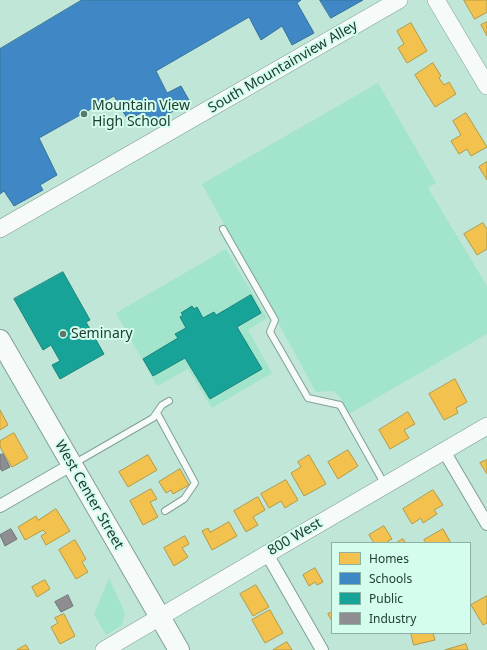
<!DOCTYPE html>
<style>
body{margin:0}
#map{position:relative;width:487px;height:650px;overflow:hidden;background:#c0e6d8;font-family:"Noto Sans",sans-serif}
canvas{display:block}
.legend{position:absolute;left:331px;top:542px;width:140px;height:92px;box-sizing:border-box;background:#d4fded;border:1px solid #8cb1a3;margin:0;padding:5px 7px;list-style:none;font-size:12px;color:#213e34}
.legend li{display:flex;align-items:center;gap:8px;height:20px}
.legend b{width:20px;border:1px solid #8cb1a3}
</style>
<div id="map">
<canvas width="487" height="650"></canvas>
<ul class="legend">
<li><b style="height:11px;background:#f2c14e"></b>Homes</li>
<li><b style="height:11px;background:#3f88c5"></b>Schools</li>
<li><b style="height:11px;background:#17a398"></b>Public</li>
<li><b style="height:11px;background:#8d8d92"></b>Industry</li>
</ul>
</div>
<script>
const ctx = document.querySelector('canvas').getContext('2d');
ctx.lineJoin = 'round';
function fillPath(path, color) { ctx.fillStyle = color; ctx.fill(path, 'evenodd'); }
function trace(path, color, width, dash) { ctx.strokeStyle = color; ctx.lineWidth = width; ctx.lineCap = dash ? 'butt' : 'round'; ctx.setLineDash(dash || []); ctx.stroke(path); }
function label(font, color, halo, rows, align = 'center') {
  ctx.font = font + ' "Noto Sans",sans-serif'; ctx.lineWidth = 4; ctx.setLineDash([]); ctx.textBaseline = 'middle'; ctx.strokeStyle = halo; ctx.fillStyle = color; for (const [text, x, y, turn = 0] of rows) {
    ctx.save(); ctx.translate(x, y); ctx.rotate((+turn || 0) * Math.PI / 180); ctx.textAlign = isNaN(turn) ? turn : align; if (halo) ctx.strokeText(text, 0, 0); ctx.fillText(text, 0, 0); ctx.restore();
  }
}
const green = new Path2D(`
 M378,83L436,183L428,188L487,286V334L349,414L340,397L333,391L316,392L202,184Z
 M226,249L267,318L248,330L272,373L212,408L188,369L157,386L116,313Z
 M109,578L125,613L122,625L106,635L94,614Z`);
const homes = new Path2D(`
 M464,0H487V12L475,19Z
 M487,22V36L481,25Z
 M411,23L427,51L407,63L398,48L404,44L397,31Z
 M433,63L441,76L439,78L444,85L449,82L456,94L435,107L415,75Z
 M466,113L487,147L471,156L467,149L459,154L451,141L461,135L453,121Z
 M487,162V180L479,167Z
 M483,223L487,229V249L477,255L464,234Z
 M455,379L467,402L456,408L458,413L444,420L429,394Z
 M0,410L8,425L0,430Z
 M408,412L415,424L404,430L409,438L390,449L379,430Z
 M14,433L28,458L12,467L0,447V441Z
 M348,450L358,466L338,479L328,462Z
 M148,455L157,470L128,487L119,472Z
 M309,455L326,484L304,496L291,473L301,467L298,462Z
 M487,460V474L480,463Z
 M180,469L189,485L173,494L171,490L166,493L159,482Z
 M286,480L298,500L285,508L281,501L269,508L261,494Z
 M151,489L157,499L150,502L158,517L143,525L130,501Z
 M433,490L443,505L434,510L437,514L423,523L421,518L412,524L403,509Z
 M258,497L265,510L253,517L258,525L246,532L234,511Z
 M56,509L70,531L46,545L41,536L46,533L43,530L25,540L18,527L36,516L38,520Z
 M229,522L237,536L212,550L202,531L208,528L210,532Z
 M384,526L392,539L388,541L389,543H374L369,535Z
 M443,529L451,543H426L424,540Z
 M185,536L189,544L182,548L188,557L174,566L164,548Z
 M403,539L406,543H396Z
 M75,540L86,559L82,562L88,572L76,579L59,550Z
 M315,568L323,582L317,585L315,582L309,586L303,575Z
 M45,580L50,589L37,597L32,587Z
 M256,585L269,607L253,616L240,594Z
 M487,596V623L483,625L471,605Z
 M270,610L283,633L265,643L252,620Z
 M332,612V621L328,614Z
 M64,614L75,636L60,644L51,627L58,623L55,618Z
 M411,633H433L435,640L414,645Z
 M287,642L292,650H273Z
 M466,644L468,650H445Z
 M26,645L29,650H17Z`);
const schools = new Path2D(`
 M82,0H301L297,3L314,33L292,45L282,26L261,40L249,17L156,71L167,93L181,86L190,102L146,126L141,113L128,120L114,96L39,138L57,175L40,185L43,190L14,206L4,191L0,194V49Z
 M320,0H363L331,18Z`);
const public = new Path2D(`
 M63,272L90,320L86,322L104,354L60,379L52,365L60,361L51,345L43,350L14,299Z
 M251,295L261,313L237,327L262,369L210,399L185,358L153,376L143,359L178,338L175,334L186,328L180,317L183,315L181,313L192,306L194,309L197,307L203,318L214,312L216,315Z`);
const industry = new Path2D(`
 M3,454L10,467L2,471L0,468V455Z
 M11,529L17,539L5,546L0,535Z
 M68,595L73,606L61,612L55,602Z`);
const lane = new Path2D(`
 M223,229L275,320L270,332L308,398L340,405L385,485
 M157,413L195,483L184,499L165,511
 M75,463L153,418L162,405L169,401`);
const street = new Path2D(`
 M444,451L487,524
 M0,506L71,465
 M267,554L322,650`);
const secondary = new Path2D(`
 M436,0L487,86
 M0,229L399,0
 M104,650L267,554L487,426`);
const primary = new Path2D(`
 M0,340L179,650`);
const markers = [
 [84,114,4,"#59796d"],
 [63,334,4,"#59796d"]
];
const streetNames = [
 ["South Mountainview Alley",283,67,-30],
 ["West Center Street",89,495,60],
 ["800 West",295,537,-30]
];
const poiNames = [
 ["Mountain View",92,106],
 ["High School",92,122],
 ["Seminary",71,334]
];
fillPath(green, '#a2e4cc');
fillPath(homes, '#f2c14e');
trace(homes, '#b39a46', 1);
fillPath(schools, '#3f88c5');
trace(schools, '#36729a', 1);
fillPath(public, '#17a398');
trace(public, '#1a857a', 1);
fillPath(industry, '#8d8d92');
trace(industry, '#6d7576', 1);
trace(lane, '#82a095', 8);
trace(street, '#82a095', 14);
trace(secondary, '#82a095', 18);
trace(primary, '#82a095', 22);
trace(lane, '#f6fbf9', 6);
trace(street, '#f6fbf9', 12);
trace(secondary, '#f6fbf9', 17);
trace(primary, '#f6fbf9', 20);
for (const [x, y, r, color] of markers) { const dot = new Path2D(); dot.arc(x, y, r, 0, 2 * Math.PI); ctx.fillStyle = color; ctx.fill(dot); trace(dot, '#d4fded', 1.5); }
label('14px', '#213e34', '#d4fded', streetNames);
label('14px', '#213e34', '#d4fded', poiNames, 'left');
</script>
